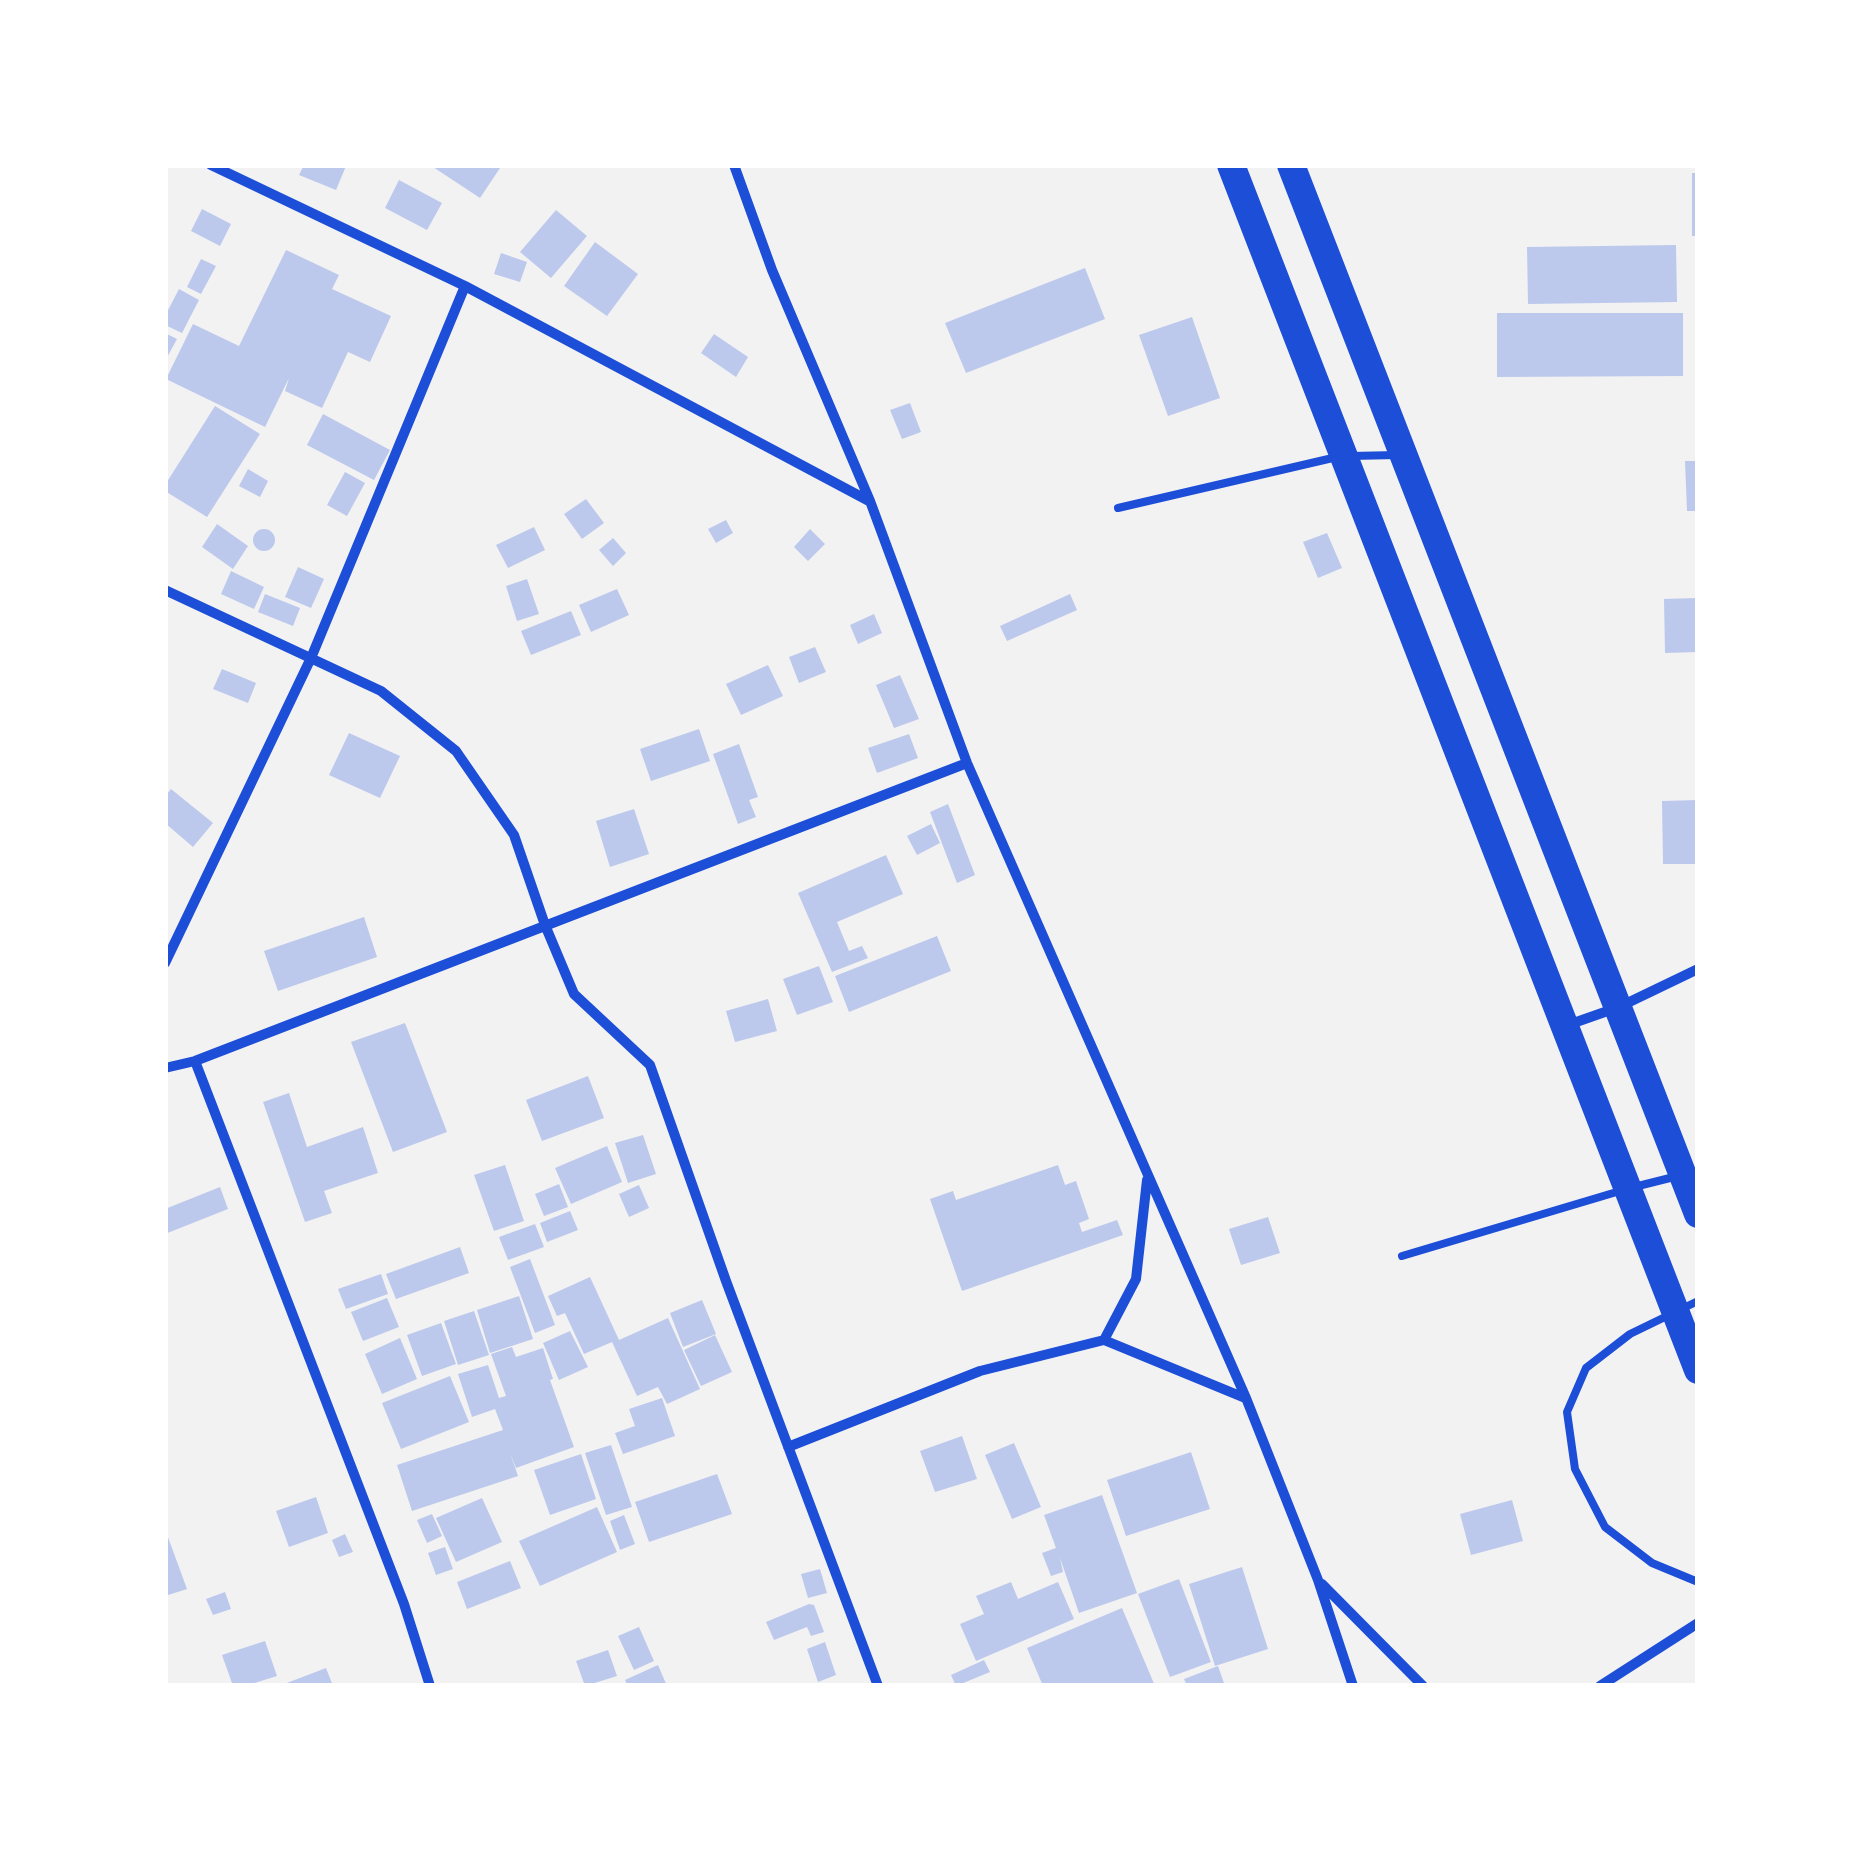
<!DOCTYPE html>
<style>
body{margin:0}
#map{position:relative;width:1863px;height:1851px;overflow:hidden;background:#f2f2f2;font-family:"Archivo Narrow",sans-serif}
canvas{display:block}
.frame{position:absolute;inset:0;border:168px solid #fff;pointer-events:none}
</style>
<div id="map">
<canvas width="1863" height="1851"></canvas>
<div class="frame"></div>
</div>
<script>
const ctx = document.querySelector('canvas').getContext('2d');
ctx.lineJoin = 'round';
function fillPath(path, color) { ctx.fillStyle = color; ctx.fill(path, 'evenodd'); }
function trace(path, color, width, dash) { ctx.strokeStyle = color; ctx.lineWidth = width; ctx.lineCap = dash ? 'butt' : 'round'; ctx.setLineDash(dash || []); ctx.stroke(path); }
const building = new Path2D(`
 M304,165H343L346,166L336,190L299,175Z
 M430,165H502L480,198Z
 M1692,173H1698V236H1692Z
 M399,180L442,203L427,230L385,208Z
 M202,209L231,224L220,246L191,231Z
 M556,210L587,236L551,278L520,252Z
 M595,242L638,274L607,316L564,286Z
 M1676,245L1677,302L1528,304L1527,247Z
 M286,250L339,275L332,289L391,316L370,362L348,352L322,408L285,391L289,378L265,427L166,379L193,324L239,346Z
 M501,253L527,262L520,282L494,274Z
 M201,259L216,266L201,294L187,287Z
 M1085,268L1105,319L966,373L945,323Z
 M179,289L199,300L182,333L165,325V316Z
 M1497,313H1683V376L1497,377Z
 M1192,317L1220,398L1168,416L1139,335Z
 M165,333L177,339L165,361Z
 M714,334L748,357L736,377L701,353Z
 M910,403L921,432L902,439L890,410Z
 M215,406L260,434L207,517L165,491V485Z
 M323,414L390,450L374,480L307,445Z
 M1685,461H1698V511H1687Z
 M248,469L268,481L260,497L239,486Z
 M345,472L365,483L347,516L327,505Z
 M586,499L604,523L582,539L564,514Z
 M726,520L733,533L716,543L708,529Z
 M217,524L248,546L233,569L202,547Z
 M534,527L545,550L508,568L496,545Z
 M810,529L825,544L808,561L794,547Z
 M253 540a11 11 0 1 1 22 0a11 11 0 1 1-22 0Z
 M1327,533L1342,568L1318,578L1303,542Z
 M613,538L626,553L613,566L599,550Z
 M298,567L324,579L311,608L285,597Z
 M231,571L264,587L254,609L221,594Z
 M527,579L539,614L517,621L506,586Z
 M617,589L629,615L591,632L579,605Z
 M265,594L300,608L293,626L258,612Z
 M1070,594L1077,610L1007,641L1000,626Z
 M1698,598V652L1665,653L1664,599Z
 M571,611L581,635L531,655L521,631Z
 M874,614L882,633L858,644L850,625Z
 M815,647L826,672L799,683L789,657Z
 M768,665L783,696L741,715L726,684Z
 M222,669L256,683L248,703L213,689Z
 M900,675L919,719L894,728L876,685Z
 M699,729L710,761L651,781L640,749Z
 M349,733L400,756L380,798L329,775Z
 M909,734L918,758L877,773L868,748Z
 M739,744L758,797L749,800L756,817L738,824L713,754Z
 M171,789L213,823L193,847L165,823V796Z
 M1698,800V864H1663L1662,801Z
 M948,804L975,875L957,883L930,812Z
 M634,809L649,854L610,867L596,821Z
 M931,824L940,843L917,855L907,836Z
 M886,855L903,894L837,922L849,951L862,946L868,958L832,972L798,893Z
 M364,917L377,957L278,991L264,951Z
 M937,936L951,971L849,1012L835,976Z
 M819,966L833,1002L797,1015L783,979Z
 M768,999L777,1031L735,1042L726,1011Z
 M405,1023L447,1132L393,1152L351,1042Z
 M588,1076L604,1118L542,1141L526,1100Z
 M289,1093L307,1147L363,1127L378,1173L324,1191L332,1213L305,1222L263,1102Z
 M643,1135L656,1174L628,1183L615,1143Z
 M607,1146L622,1182L571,1204L555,1168Z
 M505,1165L524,1221L494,1231L474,1175Z
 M1058,1165L1065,1185L1076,1181L1089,1219L1079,1223L1082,1232L1117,1220L1123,1235L962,1291L930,1199L953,1191L956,1200Z
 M559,1184L568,1207L544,1216L535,1194Z
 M639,1185L649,1208L629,1217L619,1194Z
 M220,1187L228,1209L165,1234V1209Z
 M570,1211L578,1230L547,1242L540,1223Z
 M1268,1217L1280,1253L1241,1265L1229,1229Z
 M535,1224L544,1247L508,1260L499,1237Z
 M460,1247L469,1273L396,1299L386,1274Z
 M530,1259L555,1325L535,1333L510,1267Z
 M381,1274L388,1294L346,1309L338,1289Z
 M590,1277L619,1340L668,1318L700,1389L667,1404L658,1387L637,1396L612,1342L584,1354L565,1313L557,1316L548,1296Z
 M519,1296L533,1339L490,1353L477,1310Z
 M387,1298L399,1327L363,1341L351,1312Z
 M702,1300L716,1334L683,1347L670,1313Z
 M474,1311L489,1355L458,1365L444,1321Z
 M441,1323L456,1364L422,1376L407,1335Z
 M570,1331L588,1367L559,1380L543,1343Z
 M715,1335L732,1372L701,1386L684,1350Z
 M400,1338L417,1379L382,1394L365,1354Z
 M512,1347L516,1357L543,1348L553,1379L550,1380L574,1447L516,1468L510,1453L518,1476L412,1511L397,1465L503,1430L495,1409L472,1417L458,1374L488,1365L499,1398L506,1396L491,1354Z
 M450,1376L469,1422L401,1449L382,1403Z
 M662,1398L675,1436L623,1454L615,1433L635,1426L629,1409Z
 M962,1436L977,1479L935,1492L920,1451Z
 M1014,1443L1041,1507L1012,1519L985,1455Z
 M611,1445L632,1507L606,1515L585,1453Z
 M1191,1452L1210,1509L1126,1536L1107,1480Z
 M581,1454L596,1499L550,1515L534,1470Z
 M717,1474L732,1514L649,1542L635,1502Z
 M1102,1495L1137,1593L1079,1613L1060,1558L1063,1572L1051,1576L1042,1553L1056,1548L1044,1515Z
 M316,1497L328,1533L289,1547L276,1511Z
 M482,1498L502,1542L456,1562L436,1518Z
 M1512,1500L1523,1541L1471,1555L1460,1514Z
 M597,1507L617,1552L540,1586L519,1541Z
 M432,1514L442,1536L427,1543L417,1520Z
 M624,1515L635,1544L620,1550L610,1521Z
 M165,1529L187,1589L165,1596Z
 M345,1534L353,1552L339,1557L332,1540Z
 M445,1547L453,1569L436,1575L428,1553Z
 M510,1561L521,1588L467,1609L457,1582Z
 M1242,1567L1268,1649L1215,1666L1189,1584Z
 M820,1569L827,1593L808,1598L801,1574Z
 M1179,1579L1211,1662L1170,1677L1138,1594Z
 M1011,1582L1018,1599L1058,1582L1074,1619L976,1661L960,1624L984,1614L976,1596Z
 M225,1592L231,1609L213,1615L206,1599Z
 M809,1604L814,1605L824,1632L811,1636L807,1627L774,1640L766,1622Z
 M1122,1608L1155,1686H1043L1027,1648Z
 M639,1627L654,1661L634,1670L618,1636Z
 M265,1641L277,1676L245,1686H233L222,1655Z
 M825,1642L836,1675L818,1682L807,1649Z
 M608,1650L617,1676L585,1686L576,1661Z
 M984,1660L990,1672L956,1686L951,1675Z
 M658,1665L667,1686H628L625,1680Z
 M1218,1666L1225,1686H1187L1184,1679Z
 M326,1668L333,1686H279Z`);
const service = new Path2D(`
 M1351,456L1397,455
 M1118,508L1337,457
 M1634,1187L1678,1176
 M1402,1256L1620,1191
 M1698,1301L1630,1334L1586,1368L1567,1412L1575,1469L1605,1527L1652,1563L1698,1582`);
const minor = new Path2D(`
 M211,165L465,286L869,501
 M734,165L772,270L870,501L967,763L1246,1398L1318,1580L1353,1686
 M165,590L381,691L456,751L514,835L545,925L574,994L650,1065L726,1281L878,1686
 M165,963L311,658L465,286
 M1565,1026L1619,1007L1698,969
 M195,1061L404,1604L430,1686
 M165,1068L195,1061L967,763
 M1104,1340L1136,1279L1147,1180
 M788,1447L980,1371L1104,1340L1245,1398
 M1322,1584L1423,1686
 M1600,1686L1698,1623`);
const trunk = new Path2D(`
 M1231,165L1698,1370
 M1291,165L1698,1214`);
fillPath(building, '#bdc9ec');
trace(service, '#1d4ed8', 8);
trace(minor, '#1d4ed8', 10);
trace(trunk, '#1d4ed8', 28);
</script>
